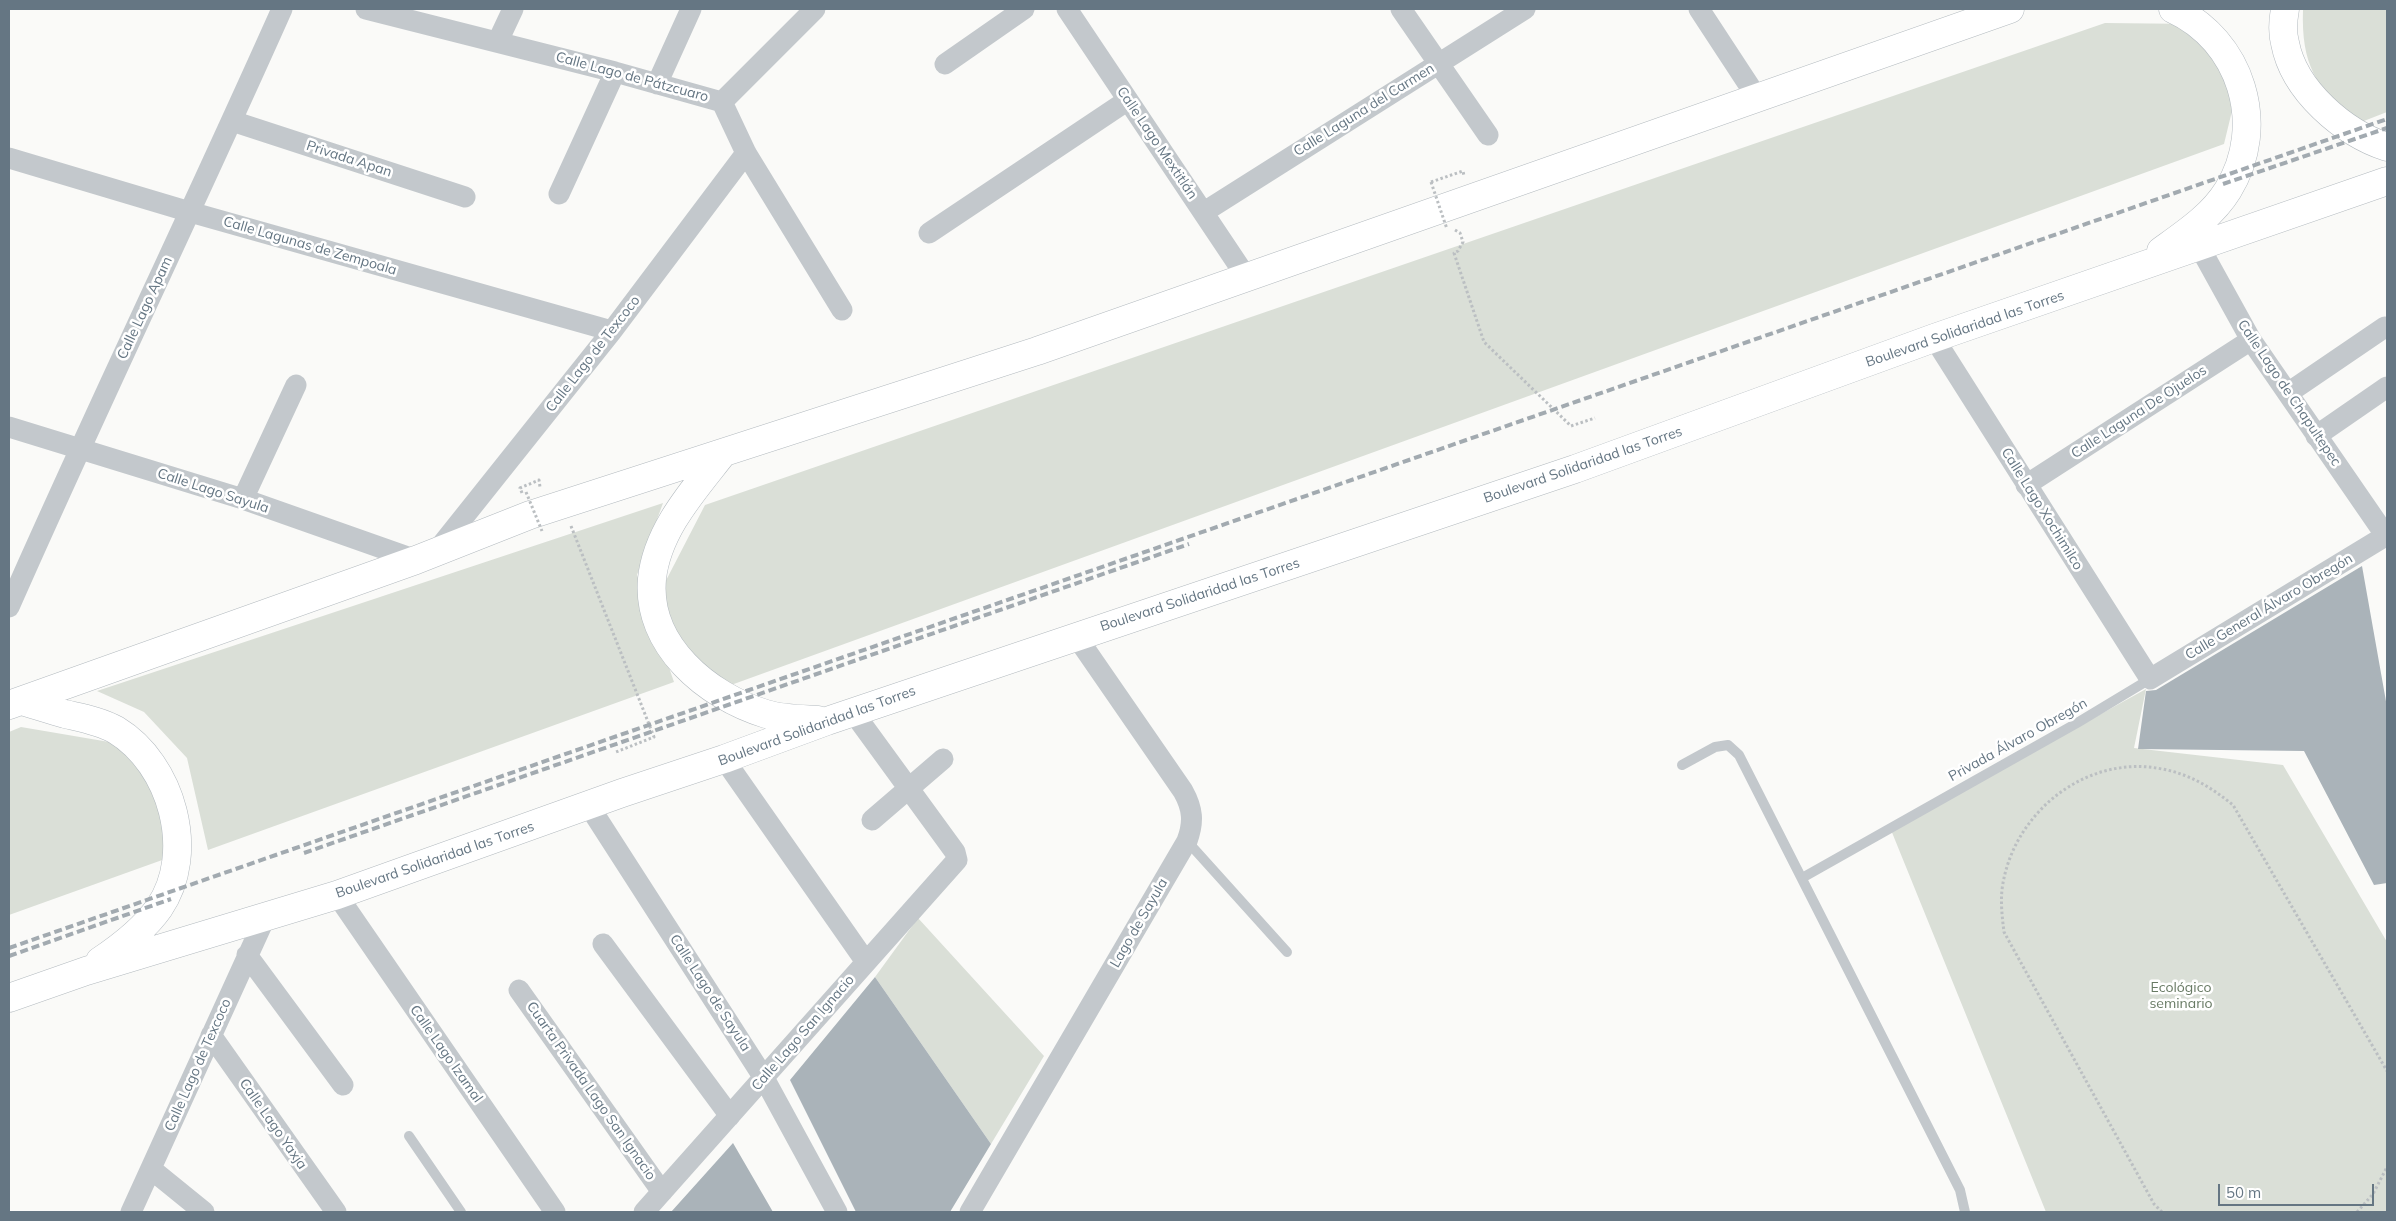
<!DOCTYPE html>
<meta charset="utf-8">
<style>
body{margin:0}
#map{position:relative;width:2396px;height:1221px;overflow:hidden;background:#fafaf8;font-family:Mulish,sans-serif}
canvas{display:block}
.frame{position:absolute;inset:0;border:10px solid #657683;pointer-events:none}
.scale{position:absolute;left:2218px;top:1184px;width:156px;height:22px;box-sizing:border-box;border:2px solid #657683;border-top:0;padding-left:6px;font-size:15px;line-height:18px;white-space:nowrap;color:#657683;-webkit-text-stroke:4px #fff;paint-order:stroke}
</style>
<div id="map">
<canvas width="2396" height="1221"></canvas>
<div class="frame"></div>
<div class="scale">50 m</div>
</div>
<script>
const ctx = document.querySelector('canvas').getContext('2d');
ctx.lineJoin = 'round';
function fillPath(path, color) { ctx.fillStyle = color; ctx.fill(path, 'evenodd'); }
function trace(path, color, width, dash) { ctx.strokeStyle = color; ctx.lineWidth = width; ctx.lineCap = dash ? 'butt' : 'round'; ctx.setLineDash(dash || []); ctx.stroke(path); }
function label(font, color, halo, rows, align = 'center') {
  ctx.font = font + ' Mulish,sans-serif'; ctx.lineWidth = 5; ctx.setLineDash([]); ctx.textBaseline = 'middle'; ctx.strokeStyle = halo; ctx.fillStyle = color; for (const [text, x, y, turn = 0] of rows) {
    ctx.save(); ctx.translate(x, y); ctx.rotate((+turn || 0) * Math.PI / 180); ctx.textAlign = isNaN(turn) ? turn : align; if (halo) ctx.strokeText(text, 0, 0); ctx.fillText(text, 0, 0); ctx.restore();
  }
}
const green = new Path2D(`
 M2303,9H2387V112L2351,126C2317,83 2301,67 2303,9Z
 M2105,23L2197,24L2239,82L2224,144L720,689L690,664L659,594L705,505Z
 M663,503L637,575L674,682L208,850L187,758L144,712L97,691Z
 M2146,689L2134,748L2283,765L2387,942V1212H2046L1891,830Z
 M21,727L121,744L160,793L165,859L9,915V732Z
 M918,918L1044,1056L991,1144L875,977Z`);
const building = new Path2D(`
 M2362,566L2387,707V883L2374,885L2304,751L2138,749L2146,691L2156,690Z
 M875,977L991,1144L950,1212H856L790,1080Z
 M733,1143L773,1212H671Z`);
const path = new Path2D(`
 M1431,182L1463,171L1464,176
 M1455,230L1460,233L1463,242L1458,251L1454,253L1484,342L1571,426L1595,418
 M522,493L520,488L539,480L540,487
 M571,526L654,737L616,752
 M2162,1212L2154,1204L2004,932C2002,916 2000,899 2003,883C2016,810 2088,754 2162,769C2190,774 2212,788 2233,805L2387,1071
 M2357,1212L2373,1194L2387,1167`);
const lane = new Path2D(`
 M1682,765L1715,747L1728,745L1739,755L1960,1190L1965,1212
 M1187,841L1287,952
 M1802,878L2077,723L2150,679
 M409,1136L461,1212`);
const street = new Path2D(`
 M366,9L615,72L722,102L746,153L842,310
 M1067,9L1247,278
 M1401,9L1488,135
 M1699,9L1758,99
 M498,41L513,9
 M945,64L1024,9
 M657,84L691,9
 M722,102L815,9
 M232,121L465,197
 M9,158L190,212L612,331
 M559,194L615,72
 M1204,212L1525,9
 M929,233L1128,100
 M2199,246L2251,340L2386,536
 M1934,338L2150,679L2387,535
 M2288,393L2385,327
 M9,427L243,499L416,560
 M2316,436L2387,387
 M2026,485L2251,340
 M243,499L296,385
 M435,553L612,331L746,153
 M9,607C97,407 193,209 282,9
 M724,759L866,962
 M589,806L764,1078L837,1212
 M872,820L943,759
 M337,895L555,1212
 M603,944L730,1116
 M247,955L343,1085
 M519,990L662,1192
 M211,1035L336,1212
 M151,1169L204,1212
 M131,1212L265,918
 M644,1212L957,860L955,852L853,712
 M970,1212L1187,841C1194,822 1193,809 1183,791L1076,636`);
const secondary = new Path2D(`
 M2285,9C2283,20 2282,32 2285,43C2294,91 2344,133 2387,147
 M2161,251C2186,233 2212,216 2228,190C2268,125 2241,40 2173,9
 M722,454C694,490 657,530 652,579C646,645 707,696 766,714C783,719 801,719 818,720
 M21,701C36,705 50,710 65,714C82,718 100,721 116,730C172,764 197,853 159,908C144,929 121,947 100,961
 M9,705L416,560L530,515L1037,351L2010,9
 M9,998L86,971L337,895L622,793L724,759L827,721L1575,469L1934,338L2387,181`);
const rail = new Path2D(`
 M2223,184L2387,128
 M304,853L1189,544
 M9,948L2387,119
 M9,956L171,899`);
const pathBridge = new Path2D(`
 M1431,182L1447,229
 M526,492L542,531`);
const streetNames = [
 ["Calle Lago de Pátzcuaro",632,77,15],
 ["Calle Laguna del Carmen",1364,110,-32],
 ["Calle Lago Mextitlán",1157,143,56],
 ["Privada Apan",349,159,18],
 ["Calle Lagunas de Zempoala",310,246,16],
 ["Calle Lago Apam",145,308,-65],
 ["Boulevard Solidaridad las Torres",1965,329,-19],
 ["Calle Lago de Texcoco",593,354,-52],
 ["Calle Lago de Chapultepec",2289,393,56],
 ["Calle Laguna De Ojuelos",2139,412,-33],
 ["Boulevard Solidaridad las Torres",1583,465,-19],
 ["Calle Lago Sayula",213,491,18],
 ["Calle Lago Xochimilco",2042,509,58],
 ["Boulevard Solidaridad las Torres",1200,595,-18],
 ["Calle General Álvaro Obregón",2269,607,-31],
 ["Boulevard Solidaridad las Torres",817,726,-20],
 ["Privada Álvaro Obregón",2018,740,-29],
 ["Boulevard Solidaridad las Torres",435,860,-19],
 ["Lago de Sayula",1139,923,-60],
 ["Calle Lago de Sayula",710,993,57],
 ["Calle Lago San Ignacio",803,1033,-49],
 ["Calle Lago Izamal",446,1054,55],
 ["Calle Lago de Texcoco",198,1065,-66],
 ["Cuarta Privada Lago San Ignacio",591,1091,55],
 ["Calle Lago Yaxja",273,1124,55]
];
const parkNames = [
 ["Ecológico",2181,988],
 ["seminario",2181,1004]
];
fillPath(green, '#dadfd7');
fillPath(building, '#aab3b9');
trace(secondary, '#b3babf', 29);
trace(path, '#bbbfc2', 3, [2.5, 2.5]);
trace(lane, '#c3c8cc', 10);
trace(street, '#c3c8cc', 21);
trace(secondary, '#fff', 28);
trace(rail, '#a2aab0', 4, [8, 4]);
trace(pathBridge, '#bbbfc2', 3, [2.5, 2.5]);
label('14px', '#657683', '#fff', streetNames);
label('14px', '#687a64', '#fff', parkNames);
</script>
